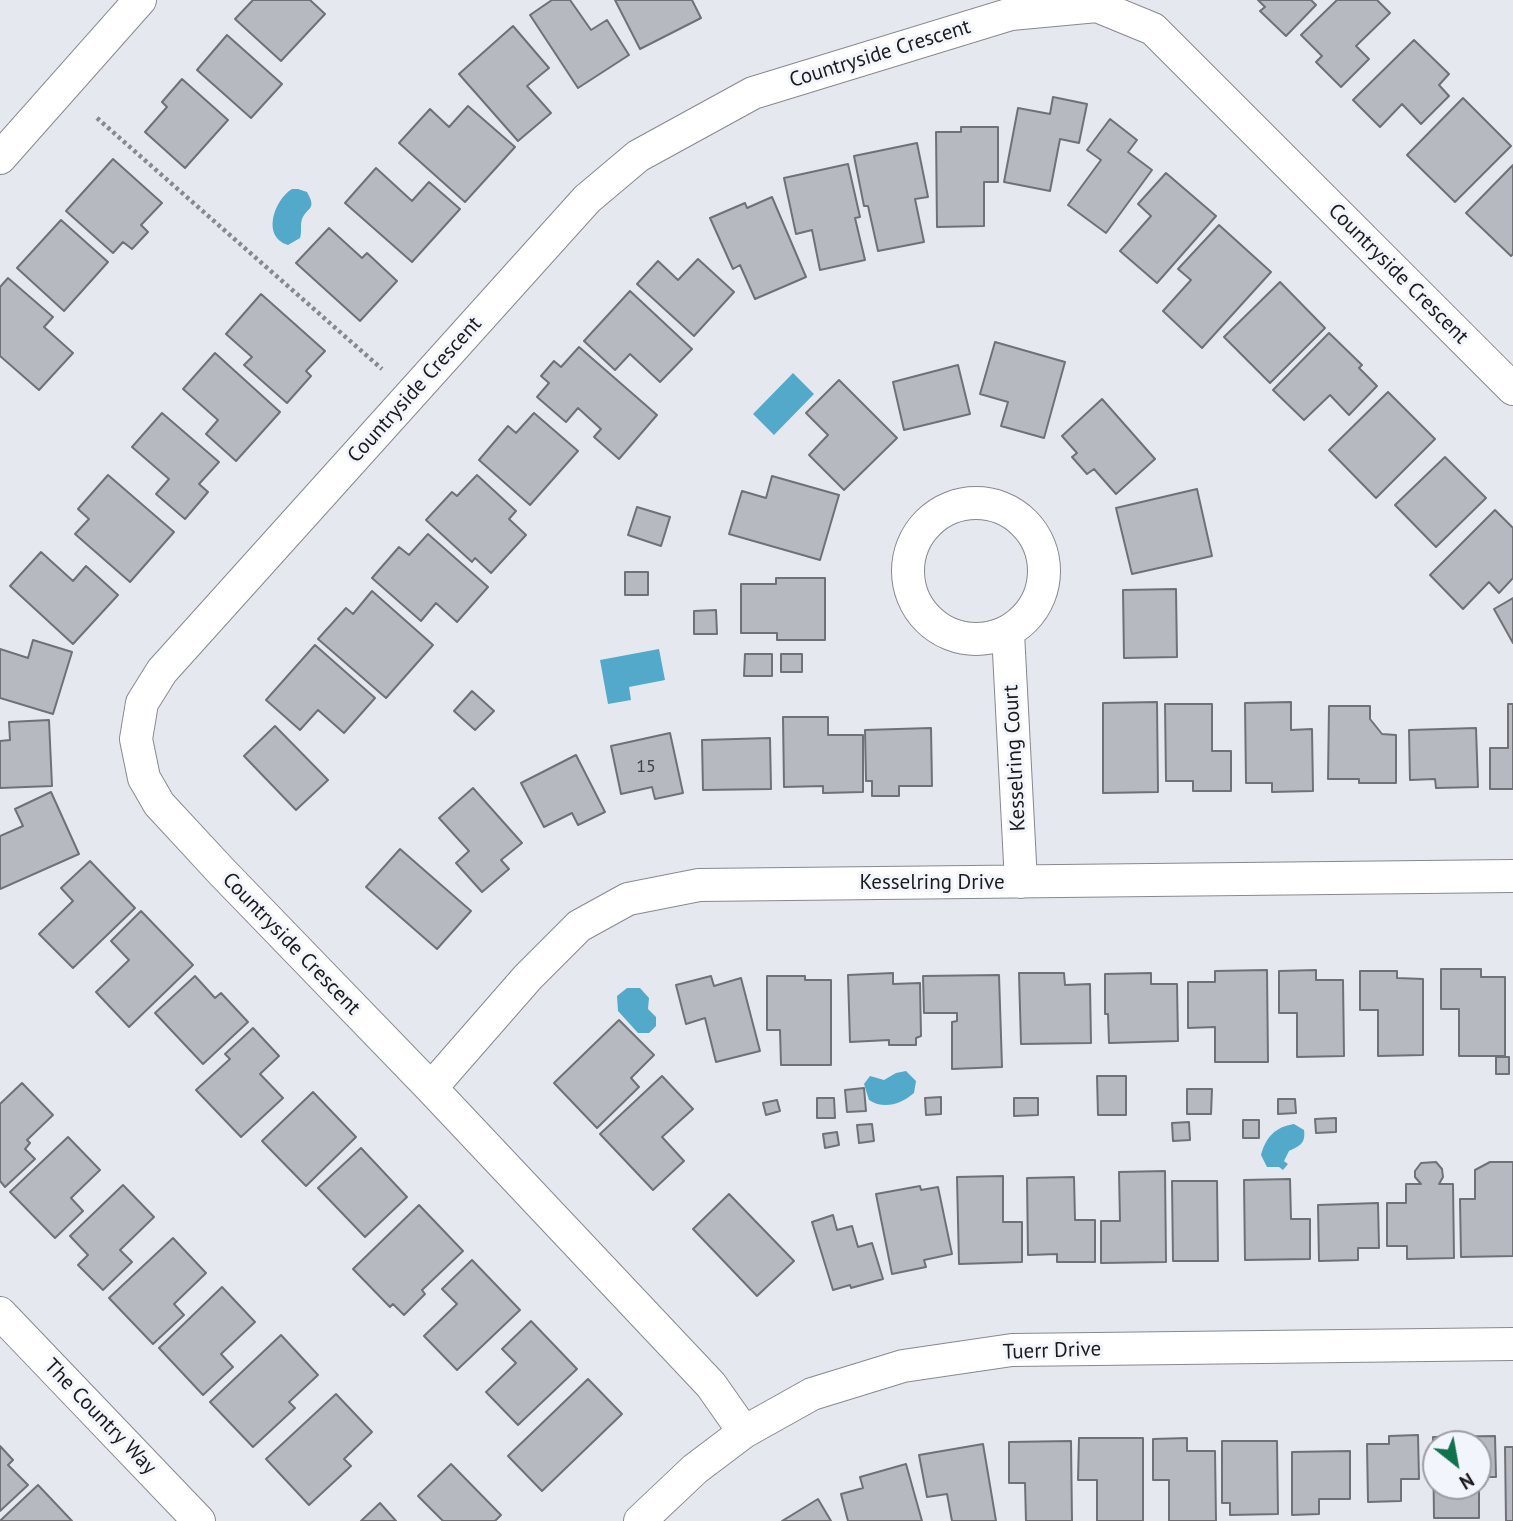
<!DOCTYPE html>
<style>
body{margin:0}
#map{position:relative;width:1513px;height:1521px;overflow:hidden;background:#e5e8ef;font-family:"PT Sans",sans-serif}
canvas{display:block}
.north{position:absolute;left:1422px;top:1430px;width:70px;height:70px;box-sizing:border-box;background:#f3f5fc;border:2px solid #9d9ea3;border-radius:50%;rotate:149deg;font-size:19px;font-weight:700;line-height:28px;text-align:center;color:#1b1b1e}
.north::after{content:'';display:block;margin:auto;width:24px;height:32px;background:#10734b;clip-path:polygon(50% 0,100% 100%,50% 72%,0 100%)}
</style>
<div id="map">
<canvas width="1513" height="1521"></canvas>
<div class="north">N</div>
</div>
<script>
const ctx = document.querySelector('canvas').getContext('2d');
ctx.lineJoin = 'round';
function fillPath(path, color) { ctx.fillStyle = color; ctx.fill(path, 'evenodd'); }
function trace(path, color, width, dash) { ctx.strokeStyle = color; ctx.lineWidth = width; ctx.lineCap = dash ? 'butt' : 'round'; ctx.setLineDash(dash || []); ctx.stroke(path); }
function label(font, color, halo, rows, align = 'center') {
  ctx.font = font + ' "PT Sans",sans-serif'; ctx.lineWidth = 6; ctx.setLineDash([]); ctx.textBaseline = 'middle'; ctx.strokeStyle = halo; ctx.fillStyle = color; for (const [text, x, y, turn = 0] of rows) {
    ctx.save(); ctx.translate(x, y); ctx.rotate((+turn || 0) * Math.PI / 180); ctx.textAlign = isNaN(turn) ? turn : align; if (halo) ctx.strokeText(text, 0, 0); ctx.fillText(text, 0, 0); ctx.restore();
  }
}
const water = new Path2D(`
 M292,189H298L307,192C317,210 308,206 302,219C300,225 302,232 300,238L288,245C261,237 274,200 292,189Z
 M793,373L814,394L774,435L753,414Z
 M659,649L665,680L629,687L631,700L608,704L600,660Z
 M627,988H640L649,998L648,1009L656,1017V1026L649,1033H638L618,1011L617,996Z
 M906,1071L916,1081L914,1093C901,1104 884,1110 869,1100L864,1084L870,1076L884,1080L896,1073Z
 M1294,1124L1304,1130C1306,1144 1299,1146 1289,1151L1284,1161L1288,1164L1283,1170L1279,1167H1267L1261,1155C1266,1137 1275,1127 1294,1124Z`);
const building = new Path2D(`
 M253,0H310L325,14L281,61L235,19Z
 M552,0H570L591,30L607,20L629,55L578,88L530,15Z
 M615,0H692L701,18L640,49Z
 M1258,0H1311L1316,5L1286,36L1260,11L1265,7Z
 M1337,0H1377L1390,13L1356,46L1369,59L1341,87L1316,62L1322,56L1301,35Z
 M513,26L549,68L527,86L551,113L518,141L459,74Z
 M227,35L282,84L251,118L197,70Z
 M1414,40L1449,74L1439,85L1449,96L1421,124L1402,104L1380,127L1353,100Z
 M182,79L228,120L185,168L145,132L167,107L162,102Z
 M1053,97L1087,104L1079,143L1060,139L1050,191L1004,182L1018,108L1050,114Z
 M1463,98L1511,146L1455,202L1407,155Z
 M468,106L515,147L465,202L399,143L430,109L449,127Z
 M1110,119L1137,140L1128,152L1152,170L1106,233L1068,205L1101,160L1087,150Z
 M961,127H998V182H984V226L937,227L936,132H961Z
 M917,143L928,197L915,199L924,242L878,251L868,206H864L854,156Z
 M113,159L162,203L141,225L148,232L132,249L123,242L113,253L66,211Z
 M848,164L860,217L855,218L865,260L820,270L812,230L796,234L784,178Z
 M1513,165V254L1511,256L1466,213Z
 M376,168L412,201L429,182L460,209L412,262L345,203Z
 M1166,173L1216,216L1157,283L1120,251L1151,216L1138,204Z
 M772,197L806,277L755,299L740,265L733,269L710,218L745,203L747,208Z
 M61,220L108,262L64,311L17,268Z
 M1219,225L1271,272L1202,348L1163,311L1191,280L1178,269Z
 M329,228L362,258L367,253L397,281L360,321L296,263Z
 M698,259L734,292L694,336L637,284L658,261L678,280Z
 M8,278L53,317L44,327L73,353L39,390L0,356V287Z
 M1280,282L1325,328L1270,383L1224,337Z
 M630,291L692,349L660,382L630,354L615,370L584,341Z
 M261,294L325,351L306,371L311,376L287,403L244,365L252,357L226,334Z
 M1329,333L1362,365L1359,368L1377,386L1349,415L1330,395L1304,420L1273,390Z
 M995,342L1065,362L1044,438L1001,426L1008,402L980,394Z
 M579,347L657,415L619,459L594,437L601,429L578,408L566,422L537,397L549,383L541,376L554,361L561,367Z
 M215,353L280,412L236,461L206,434L218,420L183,389Z
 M958,365L970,414L904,430L893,382Z
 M839,380L897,438L844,490L809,455L828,435L806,413Z
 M1388,392L1435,439L1376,498L1329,450Z
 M1102,399L1155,459L1116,494L1094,469L1087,474L1072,457L1077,453L1062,436Z
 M162,413L219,462L199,484L208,492L185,519L156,494L169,479L132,447Z
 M534,413L578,451L530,505L479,460L508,426L516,433Z
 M1445,457L1486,498L1436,547L1395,505Z
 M108,475L174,532L130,582L75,534L89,519L78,509Z
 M477,475L516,511L509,519L526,535L491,573L475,558L472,562L426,520L452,492L457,496Z
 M772,476L839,495L820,560L729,534L742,491L766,498Z
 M1197,489L1212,556L1132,574L1116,508Z
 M637,507L670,517L661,546L628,535Z
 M1495,510L1513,528V578L1499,593L1489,582L1463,609L1430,575Z
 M428,534L488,587L457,622L436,603L421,621L372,578L399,547L409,555Z
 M41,552L73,581L86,566L118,595L73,644L10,586Z
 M625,572H648V595H625Z
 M776,578H825V640H777V633H741V584H776Z
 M1176,589L1177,657L1124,658L1123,590Z
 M372,591L433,645L386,698L318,639L346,608L353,614Z
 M1513,598V643L1494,609Z
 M716,610L717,634H694V611Z
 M33,640L72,652L53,714L0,698V649L28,658Z
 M315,645L375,698L344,733L318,710L300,730L266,700Z
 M745,654H772V676H744Z
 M781,654H802V672H781Z
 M472,691L494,711L475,730L454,711Z
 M1157,702L1158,792L1103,793V703Z
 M1291,702V730L1312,729L1313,791L1272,792V783H1246L1245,703Z
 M1165,704H1212V751H1231V791H1193V781H1166Z
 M1508,704H1513V789H1490V748H1508Z
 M1329,706H1370V719L1382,734L1396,735V783H1359V779H1328Z
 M783,717H828V735H863V792L823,793V786L784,787Z
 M49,720L52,786L0,788V741L10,740L9,722Z
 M275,726L328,780L296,810L244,756Z
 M931,728L932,786H899V796H872V781H866L865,730Z
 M1476,728L1478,787L1436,788L1435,779L1410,780L1409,730Z
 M670,733L683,793L655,799L652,787L621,794L611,746Z
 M770,738L771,789L703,790L702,740Z
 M576,755L605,812L578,825L572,813L544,827L521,783Z
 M473,788L522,843L501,860L509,869L482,892L456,863L469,851L439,818Z
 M51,792L79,854L0,889V836L23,826L15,809Z
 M400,849L471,911L437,949L366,887Z
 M90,861L135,908L73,968L39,934L73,901L61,888Z
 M141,911L193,965L129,1027L96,992L129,960L111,941Z
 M1441,969H1481V977H1505V1056H1459V1009H1441Z
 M1267,970L1268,1062H1215V1027L1188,1028V982H1215V971Z
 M1316,970V980H1343L1344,1056L1297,1057V1013H1279V971Z
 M1360,971H1397V978L1423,979V1055L1378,1056V1010H1360Z
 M893,973V984L920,983L921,1036L916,1038V1045H889V1040L850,1042L848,975Z
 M1019,973H1064L1065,985L1090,984L1091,1043L1021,1044Z
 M1151,973V984H1177L1178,1041L1109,1043L1108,1014H1105V974Z
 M999,975L1002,1067L952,1069V1022L957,1021V1013H924L923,976Z
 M195,976L215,998L221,993L248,1022L203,1064L155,1013Z
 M711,976L714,986L741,978L760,1051L716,1062L705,1018L686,1024L676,985Z
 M767,976H805V980H831V1065H781L780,1030H767Z
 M619,1020L654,1055L631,1078L639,1087L597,1128L554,1083Z
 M253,1028L279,1056L260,1074L283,1098L241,1137L196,1090L230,1059L225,1054Z
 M1496,1057H1509V1074H1496Z
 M662,1076L693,1109L662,1137L684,1161L653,1190L600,1134Z
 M1097,1076H1126V1115H1098Z
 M22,1083L53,1115L27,1140L30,1143L25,1149L35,1159L5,1187L0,1181V1104Z
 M864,1088L866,1111L847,1112L845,1090Z
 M1187,1089H1212L1211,1114H1187Z
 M313,1092L356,1137L306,1186L262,1141Z
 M941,1097V1114L926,1115L925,1098Z
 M817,1098H834L835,1118H817Z
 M1014,1098H1038V1115L1014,1116Z
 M1278,1099H1295L1296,1113L1278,1114Z
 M777,1100L780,1111L766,1115L763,1103Z
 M1336,1118V1132L1316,1133L1315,1119Z
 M1243,1120H1259V1138H1243Z
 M1189,1122L1190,1140L1173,1141L1172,1123Z
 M872,1124L874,1141L859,1143L857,1125Z
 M837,1132L839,1145L825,1148L823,1134Z
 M68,1137L100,1170L71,1198L83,1211L55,1238L10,1192Z
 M361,1148L407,1197L365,1237L318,1188Z
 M1436,1162L1442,1169L1443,1177L1439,1184H1453L1454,1258L1407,1259V1246H1387V1203H1406V1184H1421L1415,1177V1171L1421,1163Z
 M1490,1162H1513V1256L1461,1257L1460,1199H1475V1170Z
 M1165,1171L1166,1262L1101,1263V1221H1120L1119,1172Z
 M1003,1176V1222H1022V1262L959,1264L957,1177Z
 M1074,1177L1075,1220H1095V1262H1057V1254L1028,1255L1027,1178Z
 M1290,1179L1291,1219H1310V1259L1245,1260L1244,1180Z
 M1172,1181H1217L1218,1261H1173Z
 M123,1185L154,1217L120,1250L132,1262L103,1290L78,1265L88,1255L70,1236Z
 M920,1186L921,1190L938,1187L952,1254L924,1260L926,1267L892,1274L876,1194Z
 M729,1194L794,1261L757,1296L693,1229Z
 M1378,1203L1379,1248H1358V1260L1319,1261L1318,1205Z
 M419,1205L463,1251L422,1290L425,1294L404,1315L393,1304L390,1307L353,1269Z
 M833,1215L837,1230L852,1226L858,1247L872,1243L883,1279L851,1288L850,1285L833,1290L812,1222Z
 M173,1238L206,1273L174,1304L184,1315L153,1344L109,1298Z
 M472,1260L520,1310L457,1370L424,1336L457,1304L442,1289Z
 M222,1287L255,1322L221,1354L233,1367L203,1395L159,1348Z
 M531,1321L577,1369L518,1425L486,1392L516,1363L502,1349Z
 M281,1335L318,1375L289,1402L295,1408L253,1447L210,1402Z
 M588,1379L622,1414L542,1491L508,1456Z
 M336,1394L372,1432L344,1459L351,1466L309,1505L266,1459Z
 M1418,1435L1419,1479H1401V1501L1368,1502L1367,1444H1389V1436Z
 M1495,1436L1496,1477H1479V1518H1434L1433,1437ZM1436,1444H1478V1486H1436Z
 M1079,1438H1143V1521H1097V1480H1078Z
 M1187,1438V1451H1215L1216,1521H1169V1480H1153V1439Z
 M1071,1441L1072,1521H1026L1025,1483H1009V1442Z
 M1222,1441H1277L1278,1514L1230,1515V1503H1222Z
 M983,1444L996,1521H952L947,1494L927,1497L919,1455Z
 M0,1446L13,1460L8,1465L28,1485L0,1511Z
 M1505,1447H1513V1521H1506Z
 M1350,1451V1499H1319V1514L1292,1515V1452Z
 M451,1464L501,1515L495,1521H443L418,1496Z
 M906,1464L922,1521H848L841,1494L863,1488L860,1477Z
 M38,1485L72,1521H0Z
 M818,1499L831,1521H782Z
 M380,1503L396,1521H361Z`);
const path = new Path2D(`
 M97,118L382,369`);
const minor = new Path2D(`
 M0,158L140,0
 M908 571a68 68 0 1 1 136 0a68 68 0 1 1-136 0Z
 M1008,633L1021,882
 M431,1088L528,977L579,926L628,899L699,885L1513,876
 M0,1313L199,1521
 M744,1432L711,1385L431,1088L222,872L159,804L144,778L136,739L142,703L162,671L587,199L638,156L753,93L1011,14L1097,6L1153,29L1513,389
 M640,1521L695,1469L744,1432L812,1394L903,1366L1012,1350L1513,1344`);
const numberNames = [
 ["15",646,767]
];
const streetNames = [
 ["Countryside Crescent",880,54,-17],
 ["Countryside Crescent",1398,274,45],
 ["Countryside Crescent",415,390,-48],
 ["Kesselring Court",1015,758,-93],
 ["Kesselring Drive",932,883],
 ["Countryside Crescent",291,944,46],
 ["Tuerr Drive",1052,1351,-2],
 ["The Country Way",100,1417,46]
];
fillPath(water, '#52a9ca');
fillPath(building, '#b6b9bf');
trace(building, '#6f7177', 2);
trace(minor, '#86898f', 34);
trace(path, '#87898e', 4.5, [3.5, 3.5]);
trace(minor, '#fff', 32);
label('18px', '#424246', null, numberNames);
label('21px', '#1b1b1e', '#f3f5fc', streetNames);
</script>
